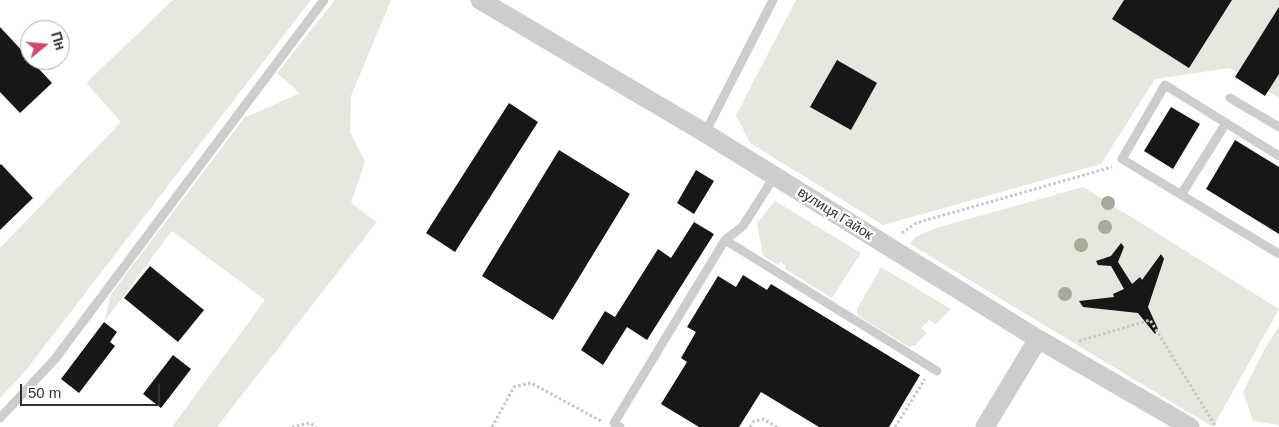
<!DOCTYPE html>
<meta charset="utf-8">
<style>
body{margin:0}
#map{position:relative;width:1279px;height:427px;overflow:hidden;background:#fff;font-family:Arial,sans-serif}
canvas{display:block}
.north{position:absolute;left:20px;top:20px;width:50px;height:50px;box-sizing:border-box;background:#fff;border:1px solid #acacac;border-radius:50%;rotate:73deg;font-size:14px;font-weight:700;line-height:20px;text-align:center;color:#303030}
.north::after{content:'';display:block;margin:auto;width:18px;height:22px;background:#d1496d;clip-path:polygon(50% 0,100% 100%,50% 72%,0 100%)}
.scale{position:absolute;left:20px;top:384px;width:140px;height:22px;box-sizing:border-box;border:2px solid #303030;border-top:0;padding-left:6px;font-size:15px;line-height:18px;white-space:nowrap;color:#303030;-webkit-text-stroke:4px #fff;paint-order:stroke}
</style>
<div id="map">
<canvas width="1279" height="427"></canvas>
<div class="north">Пн</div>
<div class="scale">50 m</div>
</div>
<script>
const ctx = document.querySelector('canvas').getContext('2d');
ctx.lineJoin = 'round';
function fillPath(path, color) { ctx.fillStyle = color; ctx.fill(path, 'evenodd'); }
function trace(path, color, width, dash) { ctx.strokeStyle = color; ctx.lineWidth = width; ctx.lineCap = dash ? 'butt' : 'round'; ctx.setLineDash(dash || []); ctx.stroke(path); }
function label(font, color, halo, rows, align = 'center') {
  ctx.font = font + ' Arial,sans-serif'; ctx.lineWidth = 5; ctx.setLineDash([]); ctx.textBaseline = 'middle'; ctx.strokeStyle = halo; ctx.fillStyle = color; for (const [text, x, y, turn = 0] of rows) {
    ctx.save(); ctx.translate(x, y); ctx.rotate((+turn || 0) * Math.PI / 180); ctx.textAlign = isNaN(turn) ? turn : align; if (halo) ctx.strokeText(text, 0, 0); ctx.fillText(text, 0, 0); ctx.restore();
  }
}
const green = new Path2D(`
 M173,0H311L23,374L0,398V248L121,122L86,83Z
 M335,0H391L351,96L350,132L365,162L351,203L377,222L217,427H172L265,300L172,231L104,322L111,294L244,118L300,93L277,73Z
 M796,0H1279V98L1230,68L1155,79L1101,164L883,225L750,143L736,115Z
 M1083,187L1279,309L1213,427L910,244L915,237L936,228Z
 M775,201L861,253L832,298L785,269L786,266L780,262L779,265L763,256L757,223Z
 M881,267L951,309L936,324L929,320L921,328L927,333L916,345L909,347L858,316L857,309Z
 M1279,326V425L1253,421L1243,392L1263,352Z`);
const building = new Path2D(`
 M1124,0H1232L1189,68L1112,19Z
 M1279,7V74L1265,96L1235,77Z
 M0,27L52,83L20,113L0,92Z
 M837,60L877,83L851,130L810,107Z
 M509,103L538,122L455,252L426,233Z
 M1171,107L1200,124L1173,169L1144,151Z
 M1235,140L1279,167V234L1206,189Z
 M559,150L630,194L553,320L482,276Z
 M1,164L33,198L0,230V165Z
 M696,170L714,181L694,214L677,203Z
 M694,222L714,234L647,340L627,327L603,365L581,350L605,311L615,317L658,249L671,258Z
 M1121,243L1124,247L1118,262L1132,284L1140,277L1142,280L1161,254L1164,259L1148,307L1158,329L1155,334L1138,313L1083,307L1079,301L1114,297L1113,294L1124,289L1111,266L1098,265L1096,261L1111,256Z
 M150,266L204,310L178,342L124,298Z
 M743,275L767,290L771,284L920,375L889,427H819L761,392L739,427H699L661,404L687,362L681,358L696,332L687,327L718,276L736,287Z
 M104,322L117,332L110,342L115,346L79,393L61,379Z
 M173,355L191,369L161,408L143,394Z`);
const path = new Path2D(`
 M902,233L916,223L1112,167
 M1079,341L1150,320L1216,427
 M292,427L310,423L316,427
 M492,427L514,387L531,383L601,421
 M750,427L753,422L763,419L777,427
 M895,427L925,379`);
const service = new Path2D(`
 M1230,98L1279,127
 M705,133L773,0
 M1279,156L1165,85L1122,159L1279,254
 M1181,195L1226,123
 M725,240L937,371
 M0,418L55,359L324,0
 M620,427L614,423L725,240L743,226L774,177`);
const minor = new Path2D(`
 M480,0L705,133L1038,339L1190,427
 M985,427L1038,339`);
const trees = [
 [1108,203],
 [1105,227],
 [1081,245],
 [1065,294]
];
const streetNames = [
 ["вулиця Гайок",835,214,32]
];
fillPath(green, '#e5e8dd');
fillPath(building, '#171717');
trace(path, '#c7c7c7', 3, [2.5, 2.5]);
trace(service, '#cdcdcd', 9);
trace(minor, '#cdcdcd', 19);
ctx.fillStyle = '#a5ab98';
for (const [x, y] of trees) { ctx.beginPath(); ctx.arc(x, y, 7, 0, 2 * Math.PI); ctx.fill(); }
label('14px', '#303030', '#fff', streetNames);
</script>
